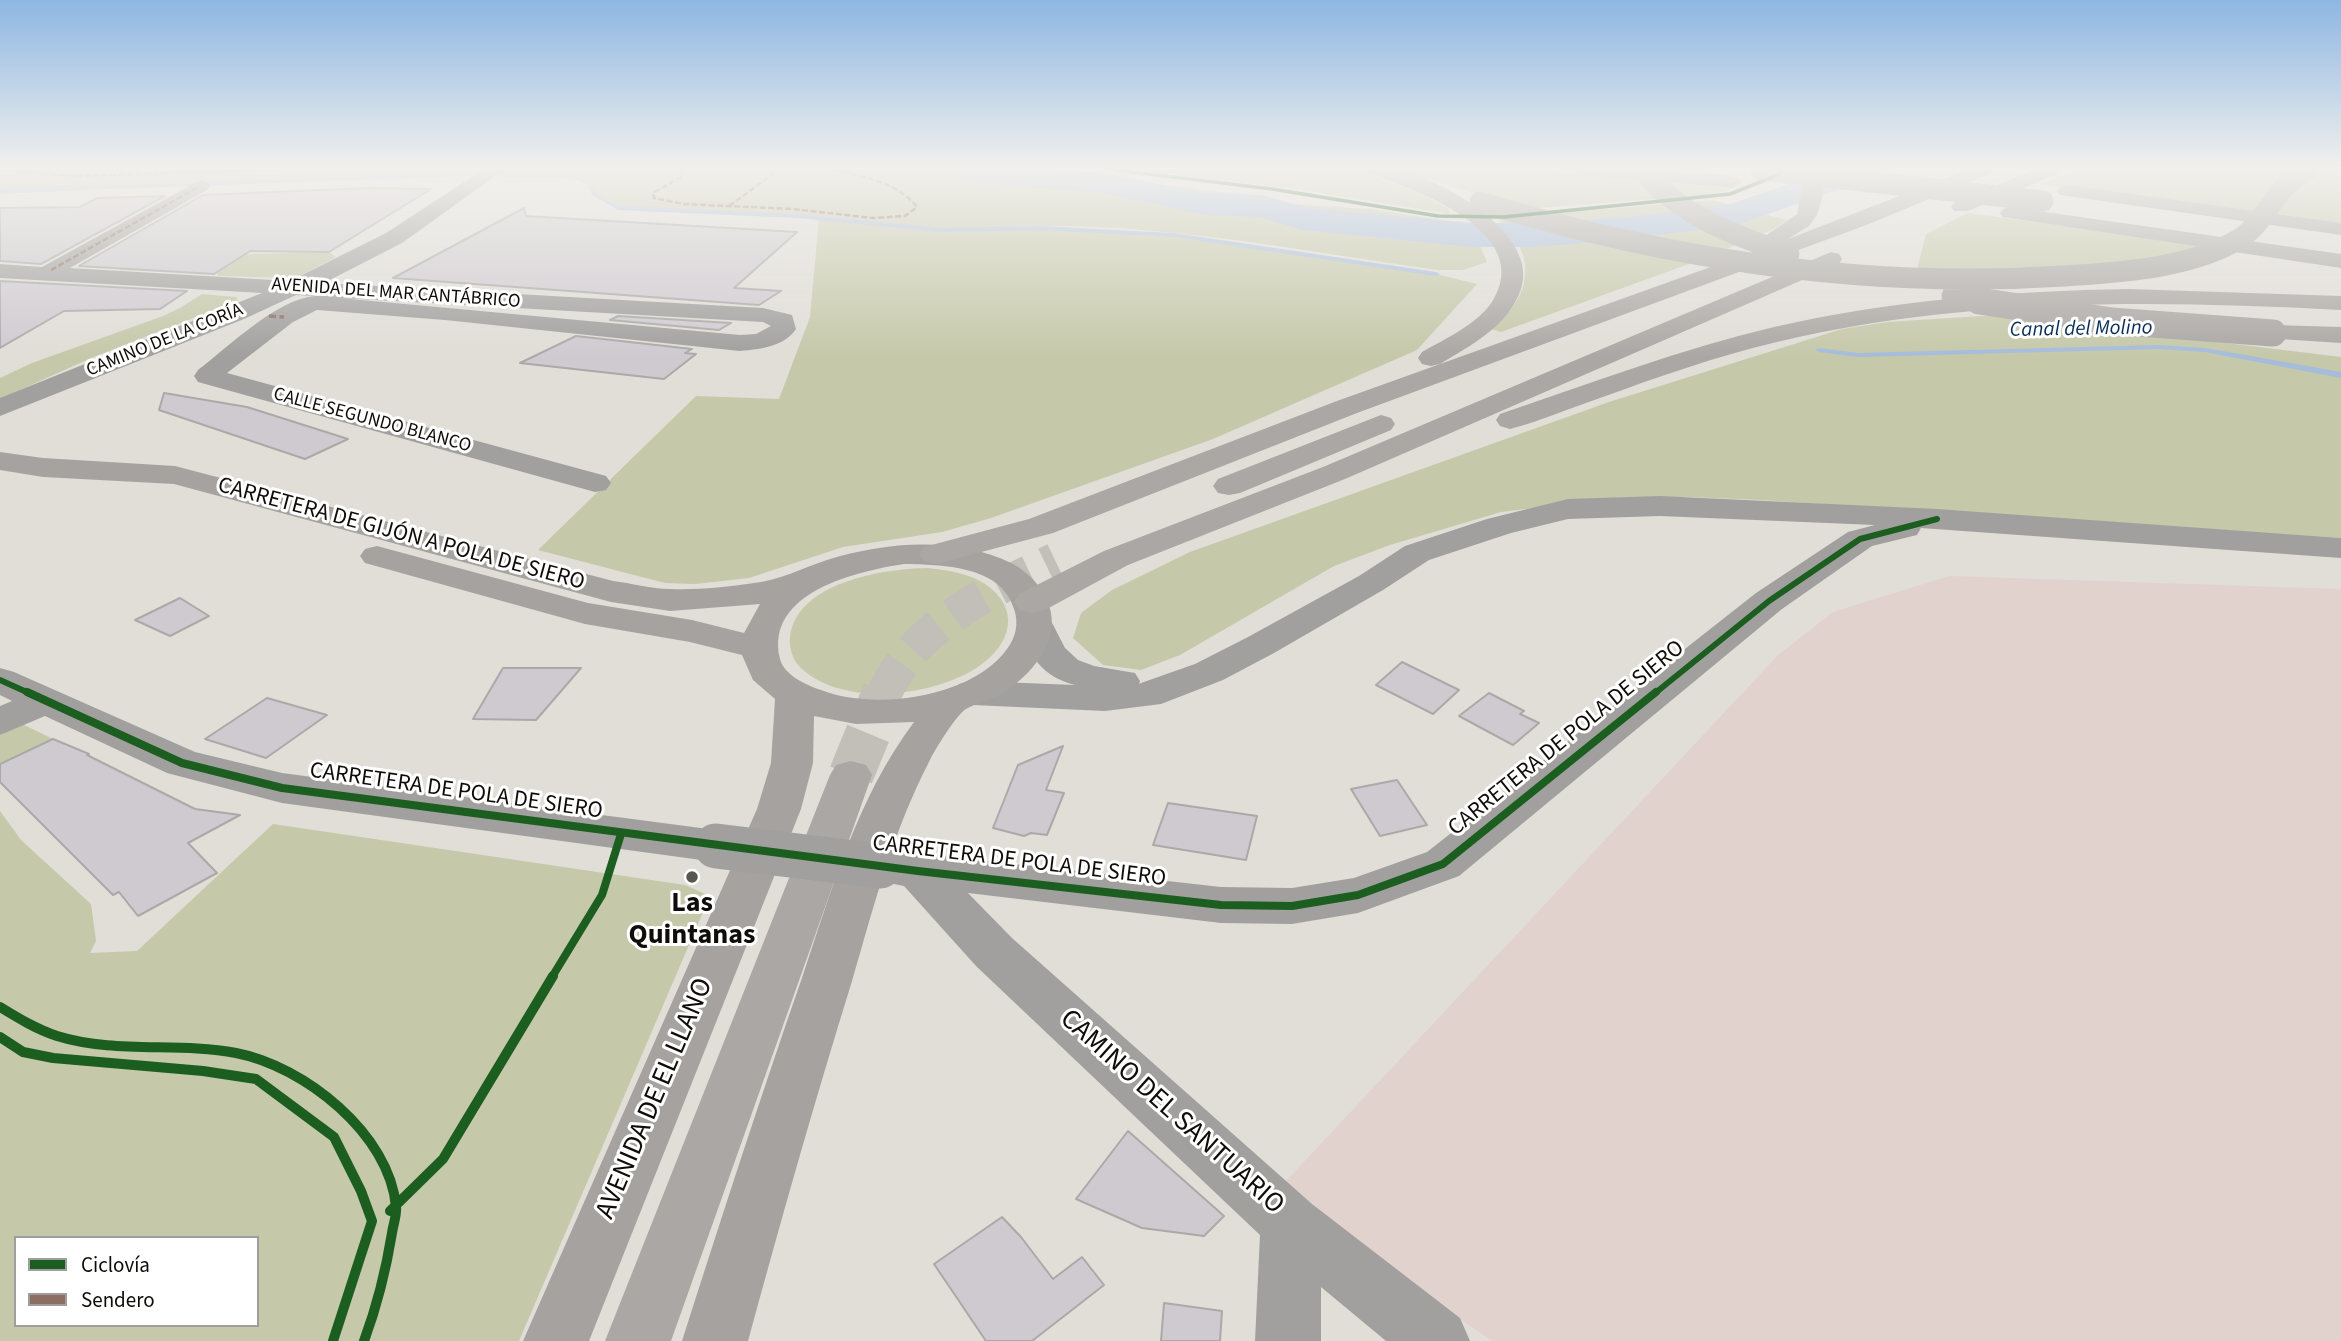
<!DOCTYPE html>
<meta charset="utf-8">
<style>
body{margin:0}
#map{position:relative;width:2341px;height:1341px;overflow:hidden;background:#e1ded8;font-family:"Source Sans 3",sans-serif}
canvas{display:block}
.legend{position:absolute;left:14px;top:1236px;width:245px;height:91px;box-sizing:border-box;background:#fff;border:2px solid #9f9e9d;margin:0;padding:9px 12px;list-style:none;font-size:21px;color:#0f0d09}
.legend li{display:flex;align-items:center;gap:14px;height:35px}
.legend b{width:35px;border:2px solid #9f9e9d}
</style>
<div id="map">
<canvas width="2341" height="1341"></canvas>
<ul class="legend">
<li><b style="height:9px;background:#1b5e20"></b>Ciclovía</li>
<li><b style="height:9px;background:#8d6e63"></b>Sendero</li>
</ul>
</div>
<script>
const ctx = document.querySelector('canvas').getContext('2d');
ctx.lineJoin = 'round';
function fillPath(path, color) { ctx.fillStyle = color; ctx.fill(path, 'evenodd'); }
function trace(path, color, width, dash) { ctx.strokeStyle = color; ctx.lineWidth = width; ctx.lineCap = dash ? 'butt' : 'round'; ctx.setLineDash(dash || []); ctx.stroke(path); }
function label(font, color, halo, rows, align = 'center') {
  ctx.font = font + ' "Source Sans 3",sans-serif'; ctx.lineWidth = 6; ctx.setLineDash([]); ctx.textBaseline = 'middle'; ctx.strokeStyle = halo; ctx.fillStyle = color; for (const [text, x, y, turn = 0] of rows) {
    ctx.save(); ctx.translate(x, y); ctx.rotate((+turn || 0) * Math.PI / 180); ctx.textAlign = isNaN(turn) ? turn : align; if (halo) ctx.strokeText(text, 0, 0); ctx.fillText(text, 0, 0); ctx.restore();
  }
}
const industrial = new Path2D(`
 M1949,576L2341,589V1341H1492L1410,1285L1285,1182L1778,655L1833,612Z`);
const green = new Path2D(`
 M0,169H1053L1076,174L1246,195L1284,204L1371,209L1461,223L1478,241L1487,262L1463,270H1439C1298,251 1152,220 1008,227L1174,235L1436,274L1477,284L1417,350L1213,439L991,518L942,532L843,547L749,578L695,584L665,583L538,550L696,396L779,399L810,317L819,218L618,208L594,194L586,180L573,176L438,174L0,194Z
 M1126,169H1356L1417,192L1448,208L1450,214L1302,190Z
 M1393,169H1524L1734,189L1706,195L1526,209Z
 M2084,169H2341V235L2227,209L2038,184Z
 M1713,200L1787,220L1774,229L1720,252L1544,214Z
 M1968,213L2191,243L2202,246L2154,260L2093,269L1916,273L1926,234Z
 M1511,217L1700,260L1501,332L1491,329C1533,297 1538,254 1498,220Z
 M329,252L336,257L301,275L286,278L218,276L217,273L119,270L120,268H86L104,258Z
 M202,294L237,297V301L91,358L0,399V378L32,363L163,316L180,308Z
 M1997,315L2341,357V538L1761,500L1690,497L1616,498L1501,512L1390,545L1334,566L1180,655L1141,670L1103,665L1073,638L1081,613L1112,590L1190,552L1609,402L1842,329L1887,322Z
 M927,568C944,570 962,572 978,580C1018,601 1017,638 982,664C938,697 840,709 799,666C792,659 789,646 790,637C797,582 883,569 927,568Z
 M20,723L53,739L0,764V735Z
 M0,811L21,840L91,904L96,941L90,953L137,951L273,824L685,885L710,896L519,1341H0ZM16,1238H257V1325H16Z`);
const stream = new Path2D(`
 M470,173L468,176L0,193V189Z
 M500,174H573L589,182L586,184L572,178L502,177Z
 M588,186H592L596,193L619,206L796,214L941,228L1042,226L1174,233L1436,272L1440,274L1436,276L1174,237L1042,230L941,232L796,218L618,210L592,195Z
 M2159,345L2205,348L2341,372V378L2205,352L2159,349L1858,357L1819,352L1815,350L1819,348L1858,353Z`);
const river = new Path2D(`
 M951,169L1098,172L1206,193L1262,195L1307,208L1471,223H1534L1621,218L1731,204L1832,169H1881L1876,176L1737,225L1621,240L1534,247H1471L1303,230L1259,217L1206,215L1098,192L981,184L956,176Z`);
const building = new Path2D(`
 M368,188L431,189L329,252L250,251L214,274L79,266L203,195Z
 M165,196L41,264L0,261V208L80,207L97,198Z
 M524,208L526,216L797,232L734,288L781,291L759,305L393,278Z
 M0,281L187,291L160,309L64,311L0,348Z
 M618,316L731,323L719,330L610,320Z
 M576,336L692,349L685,353L696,354L664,379L520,363Z
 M164,393L247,407L348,439L305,459L159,410Z
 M180,598L209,616L170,636L135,620Z
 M1402,662L1459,690L1433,714L1376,685Z
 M503,668H581L536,720L473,719Z
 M1489,693L1524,711L1520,714L1539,723L1513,745L1459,716Z
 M267,698L327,715L266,758L205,739Z
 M53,739L89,754L87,755L195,809L240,815L188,843L217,873L138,916L119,892L113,895L0,782V764Z
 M1063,746L1046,790L1064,793L1047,835L1031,833L1024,836L993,828L1018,765Z
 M1397,780L1427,825L1380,836L1351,789Z
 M1168,803L1257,816L1246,860L1153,845Z
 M1128,1131L1224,1216L1204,1236L1142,1228L1076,1199Z
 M1002,1217L1021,1237L1053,1279L1082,1257L1104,1285L1032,1341H986L934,1264Z
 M1164,1303L1222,1311L1220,1341H1161Z`);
const highwayTunnelFar1 = new Path2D(`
 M884,694C918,622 987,593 1055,560`);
const highwayTunnel = new Path2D(`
 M851,775L885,692`);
const minor = new Path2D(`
 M484,169H505L402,243L324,283L763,308L792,315L796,329C784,347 760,349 740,351L445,320L317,310L293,322L227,373L606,476L611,483L606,490L595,492L198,382L194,376L198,370C228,347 276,300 314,296L296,295L244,319L0,416V398L262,293L0,278V264L42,267L200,180L207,182L210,186L207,190L70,268L290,281L386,233ZM340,298L763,322L771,326L756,334L740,335Z
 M1660,496L1937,509L2341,538V558L1921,528L1917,535L1872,546L1782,609L1459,876L1358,913L1292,924L1221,923L968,893L1012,938L1312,1204L1460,1318L1470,1341H1386L1321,1287V1341H1255L1260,1235L976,966L904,886L864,878L857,866L864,854L880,849L1221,887L1292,888L1354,878L1427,852L1756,593L1848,532L1875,525L1660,516L1568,519L1511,533L1429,560L1383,590L1274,653L1223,680L1161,704L1105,711L973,705L959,702L953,693L959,684L973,681L1075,685C1042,677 1029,655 1018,625L1023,617L1036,614L1049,617L1065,648L1078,660L1094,666L1135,673L1140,681L1139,684L1141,683L1195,664L1248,637L1359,576L1405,546L1487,519L1568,499Z
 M0,668L14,672L195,752L282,773L716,830L732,835L739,846L732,857L716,862L282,803L167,773L45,716L0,735V706L12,701L0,695Z`);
const major = new Path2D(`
 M0,452L43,458L175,466L613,581C631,583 651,589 670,589C697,590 727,587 754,583C781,580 802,568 827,560C886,542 954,536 1011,563C1027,571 1043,587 1049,605C1061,641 1031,676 1001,694C990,700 976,703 966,709C956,715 934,751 929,762C893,831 874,906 852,981C815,1100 781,1220 748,1341H682C721,1219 760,1098 802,978C832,889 857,798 914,722L856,724L814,716L813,763L801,809L589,1341H523L757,809L771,763L775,699L753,680L742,655L690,642L585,624L365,563L360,556L365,549L377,546L588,603L692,620L744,633L760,604L670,611L611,602L174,484L43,477L0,470ZM904,564C942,565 1001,565 1014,609C1019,623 1016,637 1007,649C972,698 874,711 821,690C806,685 784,675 780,659C764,592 858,571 904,564Z`);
const highway = new Path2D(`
 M1365,169C1373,169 1383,168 1392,169C1436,175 1541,233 1521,289C1509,326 1471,345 1440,364L1431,366L1422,364L1418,358L1422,352C1445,339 1476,325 1492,302C1537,232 1413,188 1367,173Z
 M1572,169H1646L1733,176L1743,182L1733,188L1581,175Z
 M1806,169H1824L1822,198L1817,215L1809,226L1788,239L1969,169H1994L1992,173L1869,224L1357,413L1053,533L936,564L924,561L919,554L924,547L1029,519L1337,401L1772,245L1764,244L1761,239L1797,214Z
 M2036,169H2061L2059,173L1968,211H1954L1951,207L1954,203Z
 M2067,185L2341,223V235L2060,195L2057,191L2060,187Z
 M2010,207L2341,254V268L2003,217L2000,213L2003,209Z
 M1831,252L1839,254L1842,259L1839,264L1345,479L1128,565L1045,610L1032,613L1019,610L1014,602L1019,594L1104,551L1323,467Z
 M2129,289L2341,296V310C2152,300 1962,298 1777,342C1717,356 1658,377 1600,398C1570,408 1541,421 1510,429L1500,426L1496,420L1500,414C1591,383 1681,349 1774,327C1891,300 2010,291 2129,289Z
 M2273,325L2341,327V343L2264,338L2260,333L2264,328Z
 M1381,415L1391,418L1395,424L1391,430L1240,493L1229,495L1218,493L1213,486L1218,479Z
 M851,761L866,765L872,775L671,1341H605L830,775L836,765Z`);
const minorBridge = new Path2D(`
 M716,846L880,866`);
const highwayBridgeFar1 = new Path2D(`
 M1642,169C1678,215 1735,236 1789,254
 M1761,170L2043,201
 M1480,202C1670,260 1865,289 2064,276C2120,272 2184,269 2234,242C2258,229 2266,209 2283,189C2291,180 2299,175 2308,169
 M1952,296L1989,303`);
const highwayBridge = new Path2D(`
 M1979,301L2112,321L2273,333`);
const quietFar1 = new Path2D(`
 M682,169L683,176L653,193L654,198L684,204L793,209L873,218L905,216L917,207C896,181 863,177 832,169
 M0,170L77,176L298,169
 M729,206L780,169
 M51,270L200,186`);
const quiet = new Path2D(`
 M269,316L284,317`);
const cyclewayFar3 = new Path2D(`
 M1107,169L1272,189L1438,216L1504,217L1730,194L1778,175L1784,169`);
const cyclewayFar2 = new Path2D(`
 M0,680L31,694
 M1654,694L1769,601L1860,539L1937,519`);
const cyclewayFar1 = new Path2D(`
 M27,692L182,763L282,788L918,871L1221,905L1292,906L1358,895L1443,864L1656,692
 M552,977L602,895L621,834`);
const cycleway = new Path2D(`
 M0,1007C18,1018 36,1029 57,1036C115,1054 177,1042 236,1053C304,1066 390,1134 396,1207C397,1215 393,1225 392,1233C386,1270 377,1306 364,1341
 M0,1037L23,1052L53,1058L203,1071L256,1079L334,1137L361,1191L372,1221L333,1341
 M390,1211L443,1159L553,976`);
const markers = [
 [692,877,7,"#585651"]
];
const farStreetnames = [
 ["AVENIDA DEL MAR CANTÁBRICO",396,294,4],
 ["CAMINO DE LA CORÍA",165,341,-22],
 ["CALLE SEGUNDO BLANCO",372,421,15]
];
const farWaternames = [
 ["Canal del Molino",2081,330,-1]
];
const streetNames = [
 ["CARRETERA DE GIJÓN A POLA DE SIERO",401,535,15],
 ["CARRETERA DE POLA DE SIERO",1567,739,-39],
 ["CARRETERA DE POLA DE SIERO",456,792,8],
 ["CARRETERA DE POLA DE SIERO",1019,862,7]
];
const nearPoinames = [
 ["Las",692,905],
 ["Quintanas",692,937]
];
const nearStreetnames = [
 ["AVENIDA DE EL LLANO",656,1099,-67],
 ["CAMINO DEL SANTUARIO",1171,1113,42]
];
fillPath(industrial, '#e1d2cd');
fillPath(green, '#c5c8a9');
fillPath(stream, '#a5bcdb');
fillPath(river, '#a5bcdb');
fillPath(building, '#cfcad0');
trace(building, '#aba9a8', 2);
trace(highwayTunnelFar1, '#c2bfb9', 35, [35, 18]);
trace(highwayTunnel, '#c2bfb9', 45, [45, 23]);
fillPath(minor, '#a2a09e');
fillPath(major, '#a6a2a0');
fillPath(highway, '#aaa7a5');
trace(minorBridge, '#a2a09e', 45);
trace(highwayBridgeFar1, '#aaa7a5', 21);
trace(highwayBridge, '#aaa7a5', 27);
trace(quietFar1, '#8d6e63', 2.5, [6, 2.5]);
trace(quiet, '#8d6e63', 3.5, [7, 3.5]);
trace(cyclewayFar3, '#1b5e20', 3.5);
trace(cyclewayFar2, '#1b5e20', 6);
trace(cyclewayFar1, '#1b5e20', 8);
trace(cycleway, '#1b5e20', 10);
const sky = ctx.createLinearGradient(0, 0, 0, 357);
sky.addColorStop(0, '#8db7e3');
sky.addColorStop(0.47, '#f2f0ed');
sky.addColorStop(1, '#f2f0ed00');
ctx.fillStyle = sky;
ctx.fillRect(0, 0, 2341, 357);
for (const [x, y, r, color] of markers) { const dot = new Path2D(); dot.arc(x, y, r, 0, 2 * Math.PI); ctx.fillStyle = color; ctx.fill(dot); trace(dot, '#fff', 2.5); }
label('19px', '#0f0d09', '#fff', farStreetnames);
label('italic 21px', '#0a2e57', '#fff', farWaternames);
label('23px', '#0f0d09', '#fff', streetNames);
label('bold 28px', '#0f0d09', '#fff', nearPoinames);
label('28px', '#0f0d09', '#fff', nearStreetnames);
</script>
